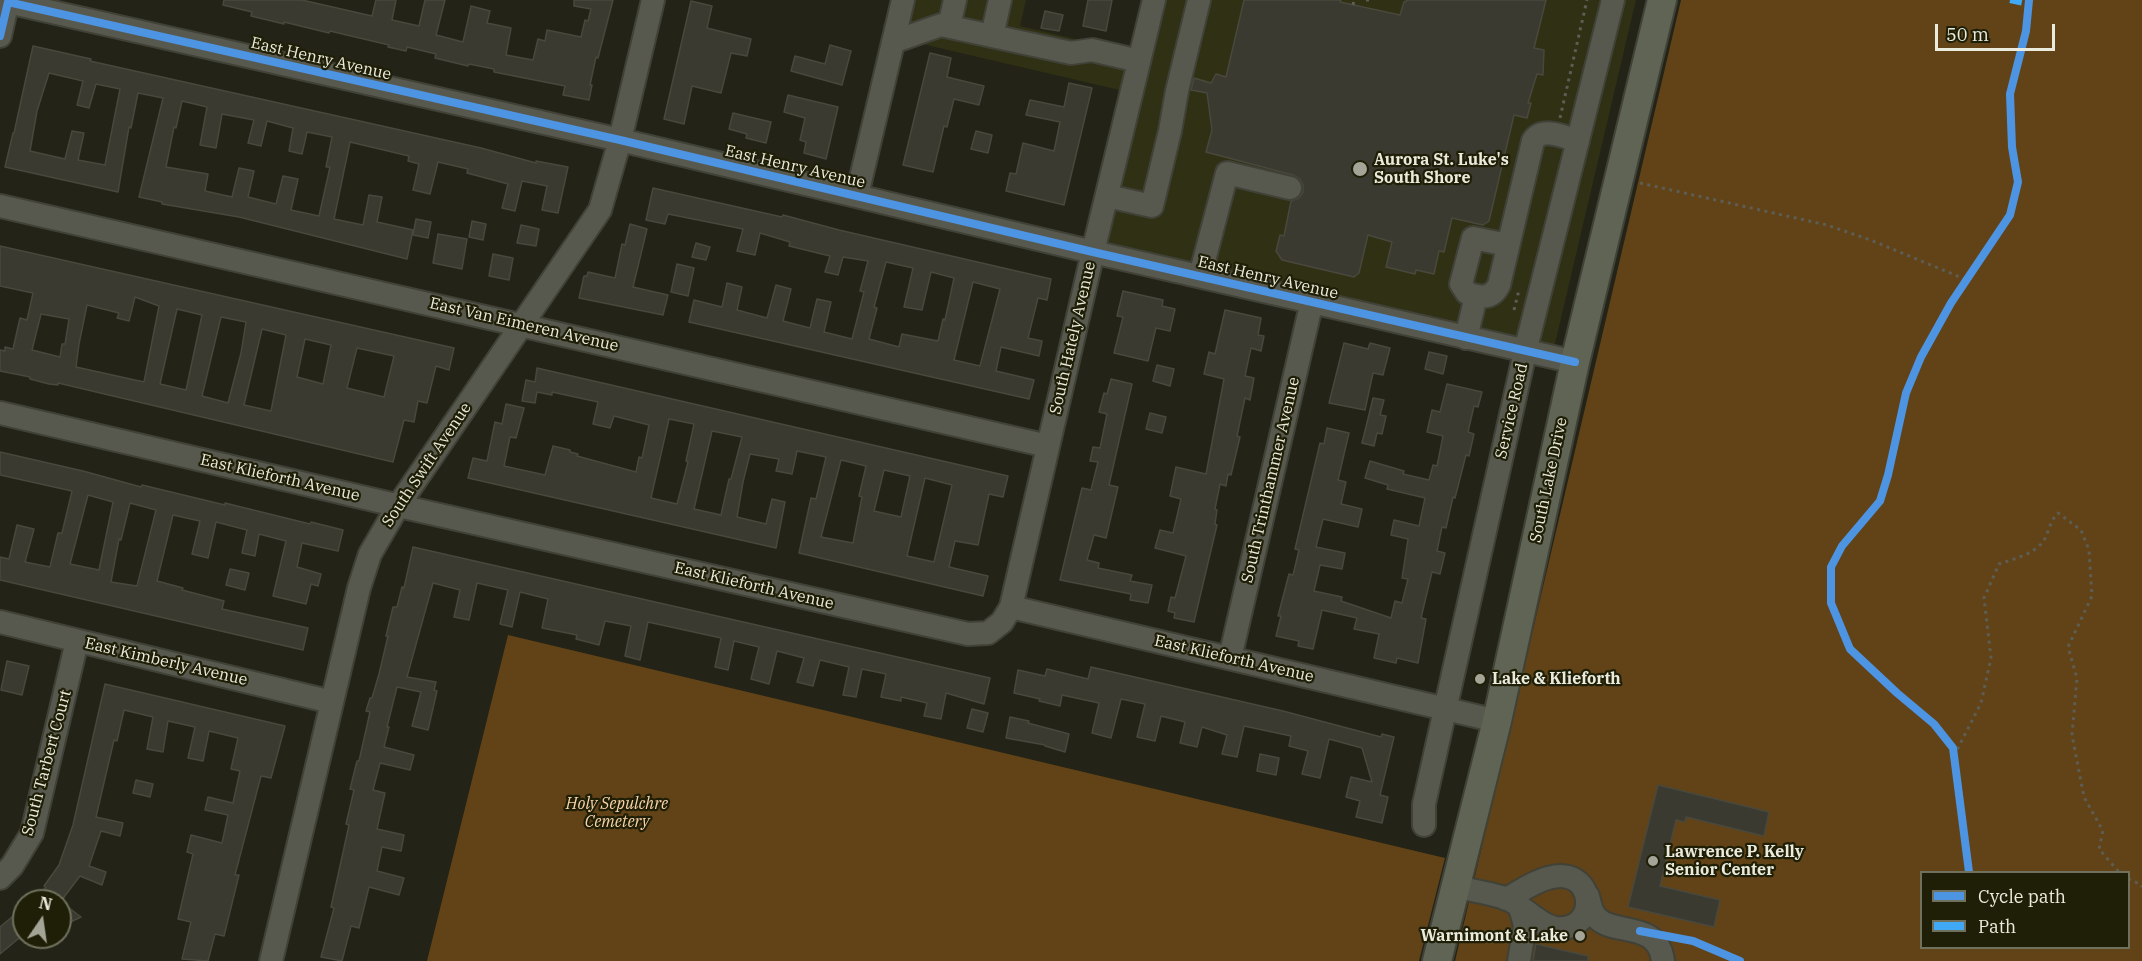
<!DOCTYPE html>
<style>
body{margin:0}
#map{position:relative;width:2142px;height:961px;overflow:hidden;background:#232317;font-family:"IBM Plex Serif",serif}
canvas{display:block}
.legend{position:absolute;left:1920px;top:871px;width:210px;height:78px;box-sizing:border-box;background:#1f1f07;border:2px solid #70715c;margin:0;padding:8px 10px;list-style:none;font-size:18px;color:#eaebdc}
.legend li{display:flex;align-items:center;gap:12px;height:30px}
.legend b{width:30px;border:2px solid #70715c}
.north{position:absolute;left:12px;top:889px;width:60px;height:60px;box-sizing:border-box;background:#1f1f07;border:2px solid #70715c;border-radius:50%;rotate:13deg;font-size:16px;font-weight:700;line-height:24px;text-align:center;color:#eaebdc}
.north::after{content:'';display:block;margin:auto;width:21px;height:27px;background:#a4a597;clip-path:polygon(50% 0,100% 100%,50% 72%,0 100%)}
.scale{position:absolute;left:1935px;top:24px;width:120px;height:27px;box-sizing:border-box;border:3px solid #eaebdc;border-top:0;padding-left:8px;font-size:18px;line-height:21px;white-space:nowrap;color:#eaebdc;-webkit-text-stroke:4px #1f1f07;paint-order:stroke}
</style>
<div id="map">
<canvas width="2142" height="961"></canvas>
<ul class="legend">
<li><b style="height:8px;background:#4d94e3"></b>Cycle path</li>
<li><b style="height:8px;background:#3fa9f5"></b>Path</li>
</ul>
<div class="north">N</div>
<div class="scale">50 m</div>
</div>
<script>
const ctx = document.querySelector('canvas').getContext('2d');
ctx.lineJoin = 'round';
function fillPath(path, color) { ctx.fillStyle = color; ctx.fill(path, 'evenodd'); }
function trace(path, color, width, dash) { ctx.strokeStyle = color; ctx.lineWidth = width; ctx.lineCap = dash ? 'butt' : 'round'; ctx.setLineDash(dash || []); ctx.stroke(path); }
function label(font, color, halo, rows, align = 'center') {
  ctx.font = font + ' "IBM Plex Serif",serif'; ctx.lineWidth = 4.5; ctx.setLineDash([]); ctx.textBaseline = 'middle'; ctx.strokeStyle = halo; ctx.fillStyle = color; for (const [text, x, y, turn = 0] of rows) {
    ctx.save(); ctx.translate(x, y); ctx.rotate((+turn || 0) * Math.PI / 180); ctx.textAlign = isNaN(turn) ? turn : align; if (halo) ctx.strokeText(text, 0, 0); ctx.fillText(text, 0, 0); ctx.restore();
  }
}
const built = new Path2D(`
 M915,0H1026L1020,26L1152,57L1166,0H1636L1554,348L1106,242L1141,95L905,40Z`);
const green = new Path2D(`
 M1681,0H2142V961H1455ZM1922,872H2128V948H1922Z
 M508,635L1445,858L1419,961H427Z`);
const building = new Path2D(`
 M224,0H302L372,16L376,0H396L392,20L419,26L425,0H445L436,35L463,42L471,6L490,11L487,23L511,28L506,55L533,60L538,39L545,41L547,30L581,37L585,20L588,21L591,9L574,6V0H613L598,58L596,57L590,85H592L589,100L563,95L565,86L494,72V69L469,64L468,66L435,58L436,54L407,47L406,51L388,47L389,45L330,31L329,33L284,22V24L251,16L252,12L223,5Z
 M1088,0H1112L1106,31L1083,26Z
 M1244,0H1341L1340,2L1400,15L1404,2L1408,0H1546L1534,48L1544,50L1543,75L1537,74L1528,103H1531L1527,118L1514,115L1489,221L1483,225L1452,218L1444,252L1439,251L1434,274L1416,270L1415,274L1386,267L1392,242L1368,235L1359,273L1354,277L1282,260L1276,251L1280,235L1284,236L1291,201L1299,198L1303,192V185L1300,179L1293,175L1206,152L1212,130L1207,93L1191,90L1194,78L1211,83L1216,74L1226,77Z
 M691,1L712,6L707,28L751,39L747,56L731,53L721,93L692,86L684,124L664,119Z
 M1045,11L1063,15L1059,31L1041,28Z
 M830,45L851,51L842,85L791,71L795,56L825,64Z
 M33,46L91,59L90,61L481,148L536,163V161L568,167L558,213L542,210L547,186L522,181L515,211L502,208L508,184L467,173L468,169L438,162L430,194L413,190L419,164L408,161L409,156L350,142L334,219L363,225L369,195L382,197L377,222L413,230L407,259L239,217L162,204V202L139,197L163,98L138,93L131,128L129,127L118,192L5,167L13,133H14ZM49,73L83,81L77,105L89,108L96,84L120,89L105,165L78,160L84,133L72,131L65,159L30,151L37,111ZM182,101L207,107L200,145L216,148L222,114L254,120L248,143L261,146L267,121L293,128L289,151L302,154L307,132L332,137L326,167H330L319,216L291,210L298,179L283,176L276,204L248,197L254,171L239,168L232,197L205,191L208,174L166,167L174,127L176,128Z
 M930,53L951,58L947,77L984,86L979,105L954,99L947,127L944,126L933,172L903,165Z
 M1069,83L1092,88L1064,205L1006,191L1010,173L1016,174L1023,143L1054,151L1060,122L1026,115L1030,100L1064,107Z
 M788,95L838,107L826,159L804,153L806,142L800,140L805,118L784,112Z
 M733,113L771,122L766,143L746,138L747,134L729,129Z
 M976,131L992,135L988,153L971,149Z
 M653,188L782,217L783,215L839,230L1051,279L1047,300L1038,298L1028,338L1042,341L1039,356L1001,347L996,371L1034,380L1029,399L689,322L694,300L722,307L727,283L742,287L737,310L767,318L776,285L791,289L783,321L810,328L817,299L831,302L824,332L852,339L864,292L860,291L868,261L843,257L838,275L825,272L830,256L789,246L790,242L760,233L755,255L737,251L743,229L668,214L665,224L646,220ZM886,262L913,268L904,307L922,310L931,272L954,278L945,320L943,319L938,341L902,334L899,347L869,339L877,308L874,307ZM973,282L1000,289L980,366L954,360Z
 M416,219L431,222L428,238L413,235Z
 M472,221L486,224L483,240L469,237Z
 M630,224L647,229L633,287L668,295L663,315L579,298L584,276H587L588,272L615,278L622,244L625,245Z
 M521,225L539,229L536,246L517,243Z
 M438,234L467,239L462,269L433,263Z
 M696,243L710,247L706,260L692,257Z
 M0,246L454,348L449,370L436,366L427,403L418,401L414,422L404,420L393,462L58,383V385L49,384L30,379V377L0,371V350L5,351V347L13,349L20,318L27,320L33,293L0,286ZM135,297L159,306L144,382L76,367L79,344L87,305L119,313L117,318L129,321ZM177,309L202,315L186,390L160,384ZM41,314L69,319L65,344H62L60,357L32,350ZM221,317L246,322L241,353L228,403L202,396ZM262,329L286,335L271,411L244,405ZM305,339L331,345L323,384L297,377ZM357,348L394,356L384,397L347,388Z
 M493,254L513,258L509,280L489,276Z
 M677,264L694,268L688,296L671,292Z
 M1123,291L1163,300L1162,306L1175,309L1170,331L1156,328L1148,361L1114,353L1123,317L1117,316Z
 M1225,310L1261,318L1258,335L1264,336L1261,351L1251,348L1245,376L1254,378L1250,400L1245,398L1237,436L1240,437L1231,475L1228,474L1226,486L1220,484L1215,509L1217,510L1215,524L1217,525L1194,622L1174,618L1175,613L1168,611L1171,597L1175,598L1186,556L1155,548L1160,530L1173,533L1181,499L1170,496L1176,467L1206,474L1224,379L1204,374L1209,352L1215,354Z
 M1344,343L1368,349L1370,343L1390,348L1383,375L1373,373L1365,410L1329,403Z
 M1429,352L1447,356L1443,374L1425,369Z
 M1157,365L1174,369L1170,386L1153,381Z
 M537,368L1008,476L1003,497L989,494L978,545L955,541L949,567L988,576L983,596L799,553L811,498L816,499L826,457L797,451L792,474L776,471L779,459L750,454L743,482L737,517L766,524L772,499L785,502L776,548L468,478L473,458L487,461L495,422L502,424L506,404L524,408L516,438L510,437L504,466L545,475L553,446L570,450V452L578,454L577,456L636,472L639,457L642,458L649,425L614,416L610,428L593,424L598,402L552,392V395L537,392L535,403L522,401L526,380L535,382ZM669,419L694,424L686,461L688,462L677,504L651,498ZM712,431L742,437L731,479H729L721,515L694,509ZM841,460L866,466L859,496L862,497L853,543L821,537ZM884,470L910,476L901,517L874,511ZM925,478L952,485L934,562L907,556Z
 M1111,379L1132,384L1109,485L1118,487L1106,538L1094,535L1087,560L1099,563L1098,568L1132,575L1130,581L1152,585L1148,603L1130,600L1131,594L1060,580L1082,488L1091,490L1098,462L1090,461L1093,447L1100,448L1107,414L1099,412L1104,393L1107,394Z
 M1447,384L1482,392L1478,407L1474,406L1468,432L1474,434L1469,456L1466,455L1455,498L1453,497L1446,528L1442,527L1437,551L1445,553L1440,574L1432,572L1421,618L1426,619L1418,663L1397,658L1396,663L1374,658L1379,634L1354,629L1357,618L1322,610L1313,649L1298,646L1299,641L1276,636L1281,616H1278L1289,574L1293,575L1299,550L1295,549L1320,443L1324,444L1327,428L1349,433L1338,480L1346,482L1341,504L1362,509L1358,527L1323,519L1316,547L1345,553L1342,569L1320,565L1314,591L1342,597L1341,601L1391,618L1395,601L1402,603L1408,579L1402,578L1408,539L1391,535L1394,520L1419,526L1425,498L1387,489L1388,485L1365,478L1370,461L1404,471L1403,474L1429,480L1433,465L1437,466L1443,436L1427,432L1432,410L1440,412Z
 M1373,398L1384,400L1380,415L1386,416L1382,434L1377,433L1374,446L1362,443Z
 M1150,413L1166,417L1162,433L1146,429Z
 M0,452L83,471L141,487L142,485L225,505V503L310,524L311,522L343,530L338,551L302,543L297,567L321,574L318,586L311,584L306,604L273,596L286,541L259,534L255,556L242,553L247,530L216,522L208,558L192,554L200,521L173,515L157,581L183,588L182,590L224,601L222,609L308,628L303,650L0,580V557L9,559L17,525L34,529L25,562L50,567L58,533H62L72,491L0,475ZM88,495L113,502L99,570L70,564ZM130,503L156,510L137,586L111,582L119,539L121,540Z
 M413,547L990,678L984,704L946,693L941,719L924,716L927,703L901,697V701L881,697L886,674L862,669L856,697L843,695L849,667L820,660L813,686L797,682L804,658L777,651L769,684L751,679L759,647L734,641L728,670L715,667L721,638L648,622L640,660L625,656L631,626L605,621L599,645L576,639L577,635L542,628L548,599L520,592L512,627L500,624L508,590L477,583L469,620L454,617L460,590L433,583L407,677L436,682L434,690L437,691L428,730L412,726L421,692L397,687L387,727H389L384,747L414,755L410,770L380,763L373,790L385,793L377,829L404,835L401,851L382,847L377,871L404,878L399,895L369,887L359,928L351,926L342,961L321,957L334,908L331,907L349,825L346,824L354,790L350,789L357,761H359L370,712L366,711L370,698H372L379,674L388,636H386L393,607H397L402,587L404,588Z
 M230,569L249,573L245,590L226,585Z
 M7,661L29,666L22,695L1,690Z
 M1091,667L1283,711L1381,737L1382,734L1394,737L1380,795L1388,797L1382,823L1356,817L1360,801L1346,797L1351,777L1372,782L1362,748L1329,739L1320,778L1302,774L1308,751L1289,746L1291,736L1244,726L1237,757L1222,754L1227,735L1202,727L1197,747L1180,743L1185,722L1161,716L1155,741L1137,737L1145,704L1121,699L1111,738L1092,733L1099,703L1062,695L1060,706L1039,701L1040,699L1014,693L1018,670L1045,676L1047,669L1088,679Z
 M105,684L285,726L271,778L261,776L235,875H239L224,936L215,934L208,961L182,959L191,922L178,919L193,854L187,852L191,835L222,843L228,815L205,810L208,797L233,803L240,771L231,769L238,738L209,731L203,761L188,758L195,727L168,721L163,752L147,749L153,717L124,710L117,741L114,740L96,817L123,823L120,836L101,831L89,866L106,872L102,885L80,876L61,901H48L39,894L46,888L44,886L59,865L73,825Z
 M972,709L988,713L983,732L967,728Z
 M1010,717L1029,721L1028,723L1069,734L1065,752L1045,746V745L1006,738Z
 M1260,754L1279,758L1276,775L1257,771Z
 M136,780L153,784L150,797L133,793Z
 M1658,785L1769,812L1764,836L1686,817L1685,822L1676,820L1660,886L1720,900L1714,927L1628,907Z
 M60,901L81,917L60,927Z
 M24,907V934L0,954V927Z
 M1536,944L1588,956V961H1533Z`);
const path = new Path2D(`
 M1366,0H1370
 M1353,5L1354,0
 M1560,118L1587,0
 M1640,183L1827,225L1873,241L1967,280
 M1514,310L1519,290
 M1954,756L1981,703L1991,658L1984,598L1999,564C2014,559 2031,555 2042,543C2049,535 2048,523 2058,513L2081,530L2089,550L2092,596L2068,647L2077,678L2072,735L2084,797L2103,831L2099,849L2119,872
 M2128,879L2140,884L2142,887`);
const minor = new Path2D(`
 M8,2L620,140L1093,252L1575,362
 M949,26L955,0
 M0,36L8,0
 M992,36L1000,0
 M893,42L941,25L1071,53L1092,50L1139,61
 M857,195L903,0
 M1107,196L1152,206L1170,131L1177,91L1199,0
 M0,206L1048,446
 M1508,245L1473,238L1461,284L1467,293C1480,298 1492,299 1499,285L1533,141C1542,126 1565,137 1578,141
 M1200,276L1227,173L1290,188
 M1466,338L1476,296
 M0,413L417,510L968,634L988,633L1002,622L1011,607L1497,721
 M1011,607L1093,252L1154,0
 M0,622L332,702
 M1230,658L1312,301
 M1424,825V804L1525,352L1613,0
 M0,878L12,866L32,833L77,641
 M1455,887C1472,890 1489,893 1505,898C1522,904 1539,926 1556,928C1601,932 1596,864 1548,878C1533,882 1519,892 1506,899
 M1588,896C1590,904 1591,912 1597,918C1614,936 1658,920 1663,961
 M271,961L359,588L370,554L398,506L600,210L620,140L653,0
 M1519,961L1525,925L1520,908`);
const major = new Path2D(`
 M1437,961L1497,721L1575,362L1662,0`);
const quiet = new Path2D(`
 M2010,0L2029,4`);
const cycleway = new Path2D(`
 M0,36L8,2L620,140L1093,252L1575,362
 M1969,872L1953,748L1934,724L1897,693L1850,649L1831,603V567L1842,546L1880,501L1888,475L1906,393L1921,357L1951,303L2010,215L2018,182L2012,147L2010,94L2026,31L2029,0
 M1640,931L1693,941L1740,961`);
const markers = [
 [1360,169,8,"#a4a597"],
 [1480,679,6,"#a4a597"],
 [1653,861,6,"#a4a597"],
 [1580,936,6,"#a4a597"]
];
const streetNames = [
 ["East Henry Avenue",321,59,13],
 ["East Henry Avenue",795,167,13],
 ["East Henry Avenue",1268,278,13],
 ["East Van Eimeren Avenue",524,325,13],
 ["South Hately Avenue",1073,338,-77],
 ["Service Road",1512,411,-77],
 ["South Swift Avenue",427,465,-56],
 ["East Klieforth Avenue",280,478,13],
 ["South Trinthammer Avenue",1271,480,-77],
 ["South Lake Drive",1549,480,-78],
 ["East Klieforth Avenue",754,586,13],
 ["East Klieforth Avenue",1234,659,13],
 ["East Kimberly Avenue",166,662,13],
 ["South Tarbert Court",47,763,-75]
];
const poiNames = [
 ["Aurora St. Luke's",1374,160],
 ["South Shore",1374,178],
 ["Lake & Klieforth",1492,679],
 ["Lawrence P. Kelly",1665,852],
 ["Senior Center",1665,870],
 ["Warnimont & Lake",1568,936,"right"]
];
const parkNames = [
 ["Holy Sepulchre",617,804],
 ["Cemetery",617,822]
];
fillPath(built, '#303014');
fillPath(green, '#624317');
fillPath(building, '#3b3a30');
trace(building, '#49483d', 1.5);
trace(minor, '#404137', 26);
trace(major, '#404137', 32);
trace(path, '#5d5d54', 3, [3, 4.5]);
trace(minor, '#58594e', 22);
trace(major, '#5f6454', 28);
trace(quiet, '#3fa9f5', 6, [12, 6]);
trace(cycleway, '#4d94e3', 8);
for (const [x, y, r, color] of markers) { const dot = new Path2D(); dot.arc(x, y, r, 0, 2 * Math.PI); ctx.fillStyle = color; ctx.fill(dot); trace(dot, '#1f1f07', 2); }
label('16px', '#eaebdc', '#1f1f07', streetNames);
label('bold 16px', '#eaebdc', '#1f1f07', poiNames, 'left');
label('italic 16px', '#fad3a8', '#1f1f07', parkNames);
</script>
